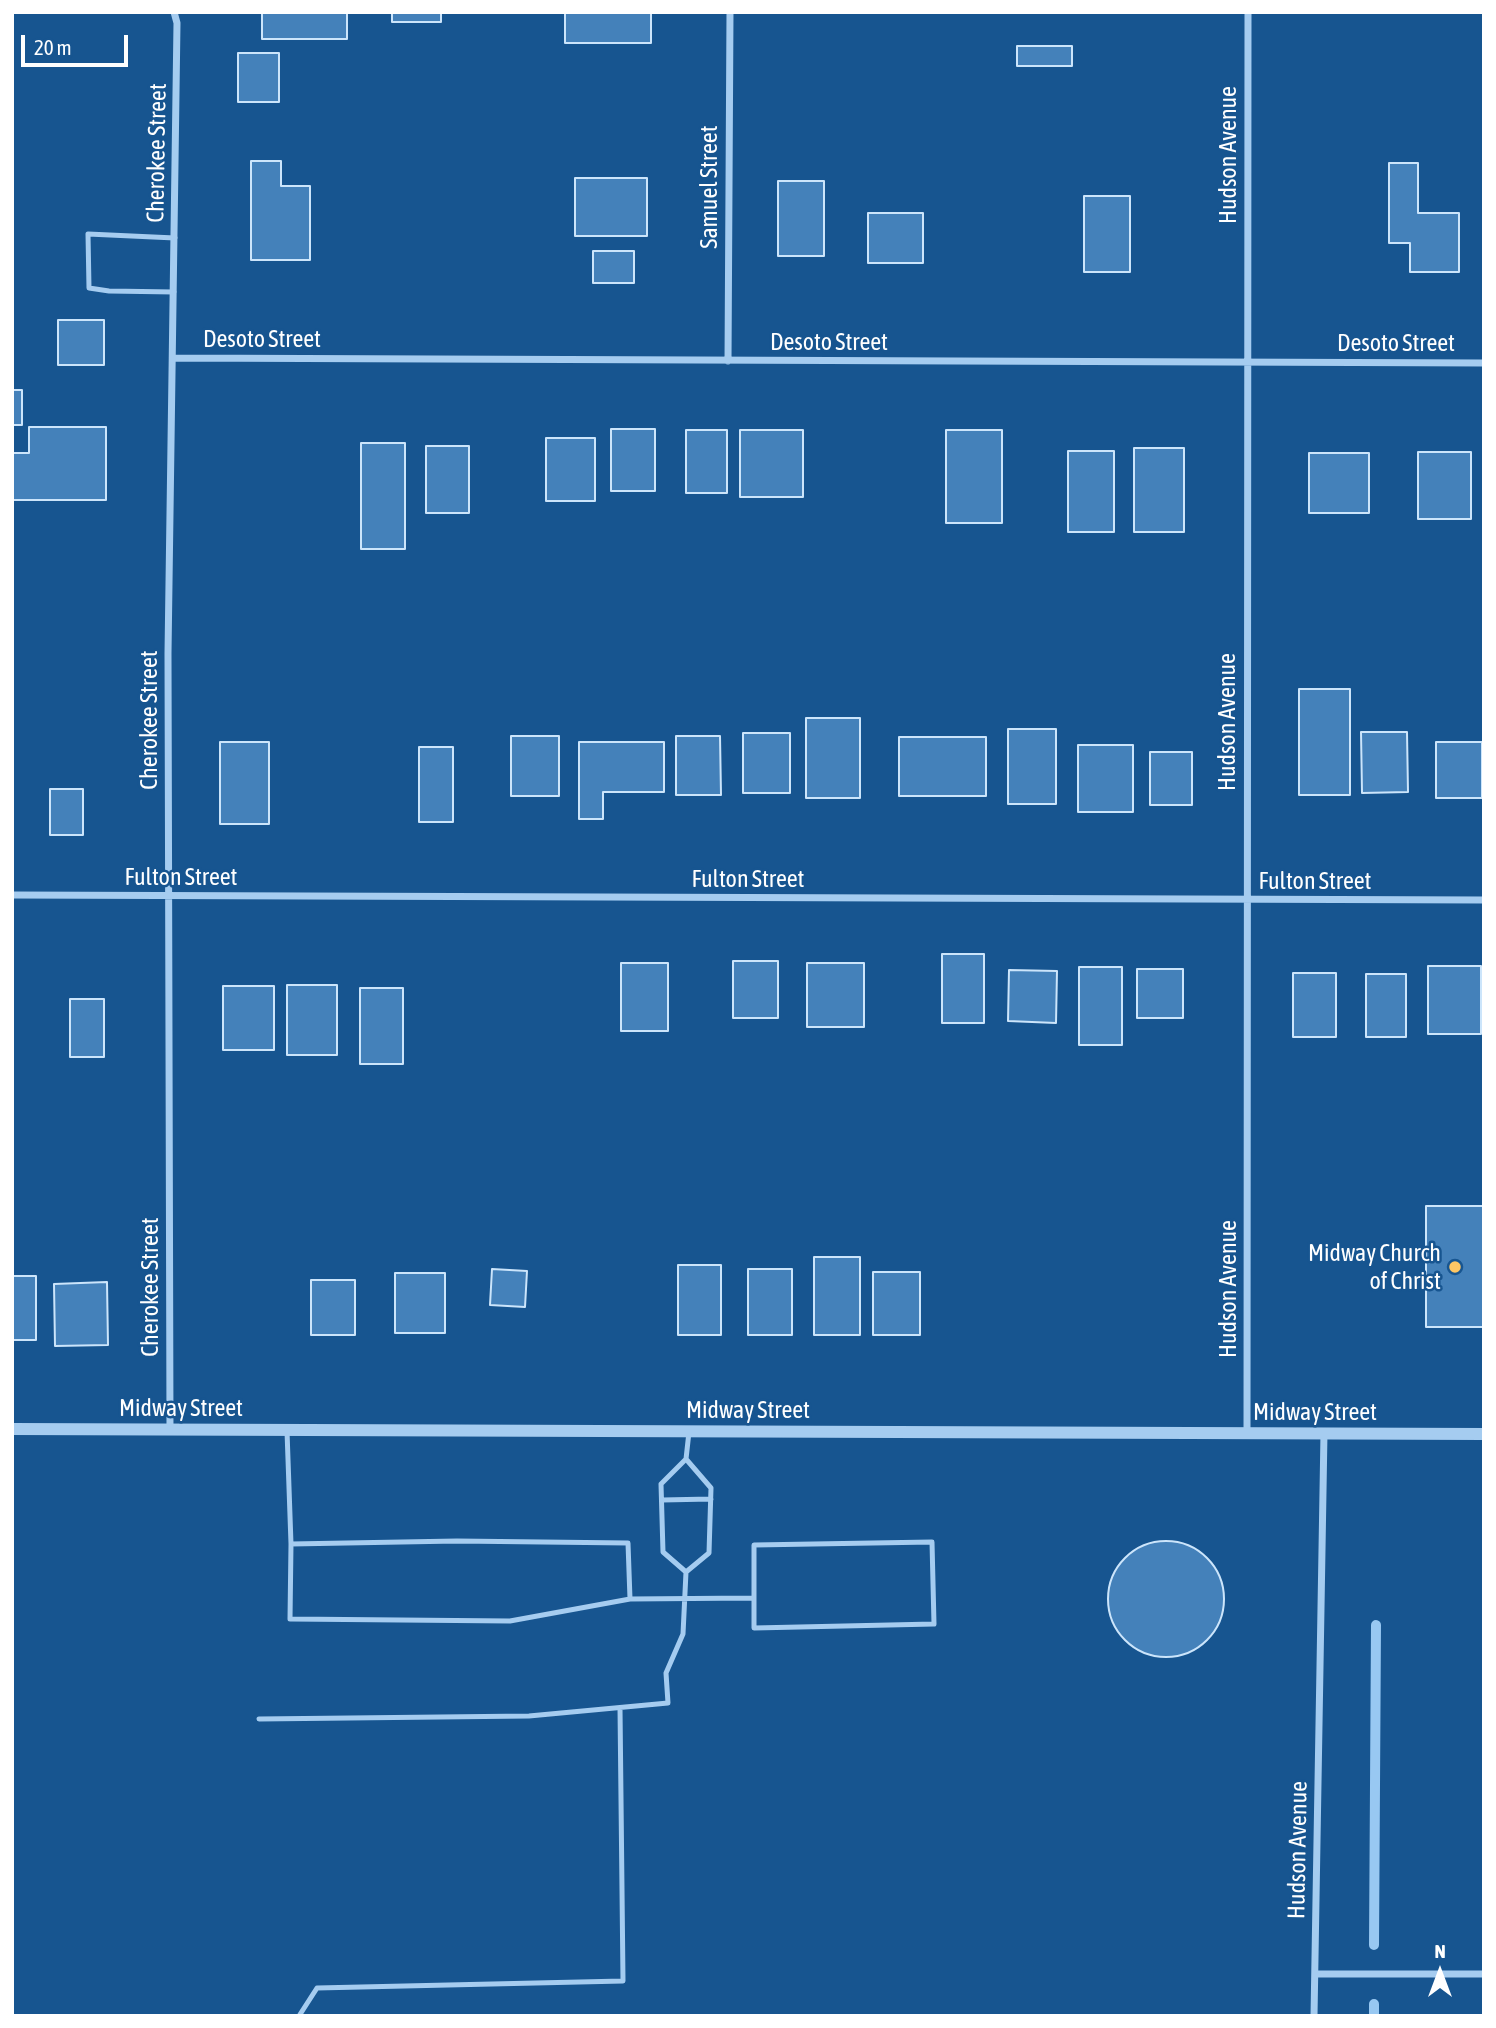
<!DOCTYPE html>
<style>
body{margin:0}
#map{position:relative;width:1496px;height:2028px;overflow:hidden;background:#175590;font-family:"Asap Condensed",sans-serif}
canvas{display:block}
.frame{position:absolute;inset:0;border:14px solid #fff;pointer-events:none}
.north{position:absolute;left:1405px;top:1937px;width:70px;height:70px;-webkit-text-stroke:5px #175590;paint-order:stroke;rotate:0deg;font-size:19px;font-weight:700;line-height:28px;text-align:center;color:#fff}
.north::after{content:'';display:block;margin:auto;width:24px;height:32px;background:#fff;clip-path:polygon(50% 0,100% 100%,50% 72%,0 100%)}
.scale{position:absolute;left:21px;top:35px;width:107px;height:32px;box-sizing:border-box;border:4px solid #fff;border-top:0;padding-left:9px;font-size:21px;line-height:24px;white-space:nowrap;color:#fff;-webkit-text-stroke:5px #175590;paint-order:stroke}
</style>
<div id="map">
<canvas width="1496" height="2028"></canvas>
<div class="frame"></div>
<div class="north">N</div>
<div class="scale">20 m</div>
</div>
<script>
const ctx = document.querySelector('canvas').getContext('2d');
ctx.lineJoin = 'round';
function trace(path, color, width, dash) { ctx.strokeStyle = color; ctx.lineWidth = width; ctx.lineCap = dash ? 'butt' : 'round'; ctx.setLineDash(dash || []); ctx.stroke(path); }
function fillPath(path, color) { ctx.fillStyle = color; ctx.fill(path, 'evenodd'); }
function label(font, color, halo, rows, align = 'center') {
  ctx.font = font + ' "Asap Condensed",sans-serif'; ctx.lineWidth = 5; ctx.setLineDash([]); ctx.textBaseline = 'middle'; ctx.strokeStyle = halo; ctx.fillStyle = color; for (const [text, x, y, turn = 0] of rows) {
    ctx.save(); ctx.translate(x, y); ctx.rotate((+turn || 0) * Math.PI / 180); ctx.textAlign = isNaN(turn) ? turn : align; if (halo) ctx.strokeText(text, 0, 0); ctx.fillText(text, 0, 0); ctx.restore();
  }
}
const stream = new Path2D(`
 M1374,1945L1376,1625
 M1374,2016V2004`);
const building = new Path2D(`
 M262,12H347V39H262Z
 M392,12H441V22H392Z
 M565,12H651V43H565Z
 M1017,46H1072V66H1017Z
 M238,53H279V102H238Z
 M251,161H281V186H310V260H251Z
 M1389,163H1418V213H1459V272H1410V243H1389Z
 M575,178H647V236H575Z
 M778,181H824V256H778Z
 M1084,196H1130V272H1084Z
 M868,213H923V263H868Z
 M593,251H634V283H593Z
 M58,320H104V365H58Z
 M12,390H22V425H12Z
 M29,427H106V500H12V453H29Z
 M611,429H655V491H611Z
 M686,430H727V493H686Z
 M740,430H803V497H740Z
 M946,430H1002V523H946Z
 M546,438H595V501H546Z
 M361,443H405V549H361Z
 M426,446H469V513H426Z
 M1134,448H1184V532H1134Z
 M1068,451H1114V532H1068Z
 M1418,452H1471V519H1418Z
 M1309,453H1369V513H1309Z
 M1299,689H1350V795H1299Z
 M806,718H860V798H806Z
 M1008,729H1056V804H1008Z
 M1361,732H1407L1408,792L1362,793Z
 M743,733H790V793H743Z
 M511,736H559V796H511Z
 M676,736H720L721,795H676Z
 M899,737H986V796H899Z
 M220,742H269V824H220Z
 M579,742H664V792H603V819H579Z
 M1436,742H1482V798H1436Z
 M1078,745H1133V812H1078Z
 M419,747H453V822H419Z
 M1150,752H1192V805H1150Z
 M50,789H83V835H50Z
 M942,954H984V1023H942Z
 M733,961H778V1018H733Z
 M621,963H668V1031H621Z
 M807,963H864V1027H807Z
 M1428,966H1481V1034H1428Z
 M1079,967H1122V1045H1079Z
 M1137,969H1183V1018H1137Z
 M1009,970L1057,971L1056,1023L1008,1021Z
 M1293,973H1336V1037H1293Z
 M1366,974H1406V1037H1366Z
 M287,985H337V1055H287Z
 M223,986H274V1050H223Z
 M360,988H403V1064H360Z
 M70,999H104V1057H70Z
 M1426,1206H1484V1327H1426Z
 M814,1257H860V1335H814Z
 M678,1265H721V1335H678Z
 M492,1269L527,1271L525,1307L490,1305Z
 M748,1269H792V1335H748Z
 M873,1272H920V1335H873Z
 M395,1273H445V1333H395Z
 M12,1276H36V1340H12Z
 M311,1280H355V1335H311Z
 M107,1282L108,1345L55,1346L54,1284Z
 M1108 1599a58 58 0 1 1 116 0a58 58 0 1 1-116 0Z`);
const service = new Path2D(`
 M174,292L109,291L89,288L88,234L175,238
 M287,1431L291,1544
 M662,1500L711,1499
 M932,1542L934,1624L754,1628V1545Z
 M686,1572L663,1552L661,1484L686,1459L689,1432
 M630,1599L628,1543L457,1541L291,1544L290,1619L510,1621L630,1599L753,1598
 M259,1719L529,1716L668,1703L666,1673L683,1634L686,1572L709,1553L711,1488L686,1459
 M299,2016L317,1988L623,1981L620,1708`);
const minor = new Path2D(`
 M173,358L1484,363
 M728,361L730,12
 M12,895L1484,900
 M170,1429L168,653L177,23L174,12
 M1247,1432L1248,12
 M1315,1974H1484
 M1314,2016L1324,1433`);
const tertiary = new Path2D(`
 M12,1429L1484,1434`);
const markers = [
 [1455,1267,7,"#ffc764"]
];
const streetNames = [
 ["Cherokee Street",157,153,-89],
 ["Hudson Avenue",1228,155,-90],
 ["Samuel Street",709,187,-90],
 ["Desoto Street",262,339],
 ["Desoto Street",829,342],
 ["Desoto Street",1396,343],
 ["Cherokee Street",149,720,-90],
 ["Hudson Avenue",1227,722,-90],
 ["Fulton Street",181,877],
 ["Fulton Street",748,879],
 ["Fulton Street",1315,881],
 ["Cherokee Street",150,1287,-90],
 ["Hudson Avenue",1228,1289,-90],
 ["Midway Street",181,1408],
 ["Midway Street",748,1410],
 ["Midway Street",1315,1412],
 ["Hudson Avenue",1298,1850,-89]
];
const poiNames = [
 ["Midway Church",1441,1253],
 ["of Christ",1441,1281]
];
trace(stream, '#98c8f2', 10);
fillPath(building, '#4481ba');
trace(building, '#cce5fb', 2);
trace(service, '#a5ccf0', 5);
trace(minor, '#a5ccf0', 7);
trace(tertiary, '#a5ccf0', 12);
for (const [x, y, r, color] of markers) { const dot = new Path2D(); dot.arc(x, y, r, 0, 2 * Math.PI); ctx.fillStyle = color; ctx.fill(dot); trace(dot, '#175590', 2.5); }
label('24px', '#fff', '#175590', streetNames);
label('24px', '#fff', '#175590', poiNames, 'right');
</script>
